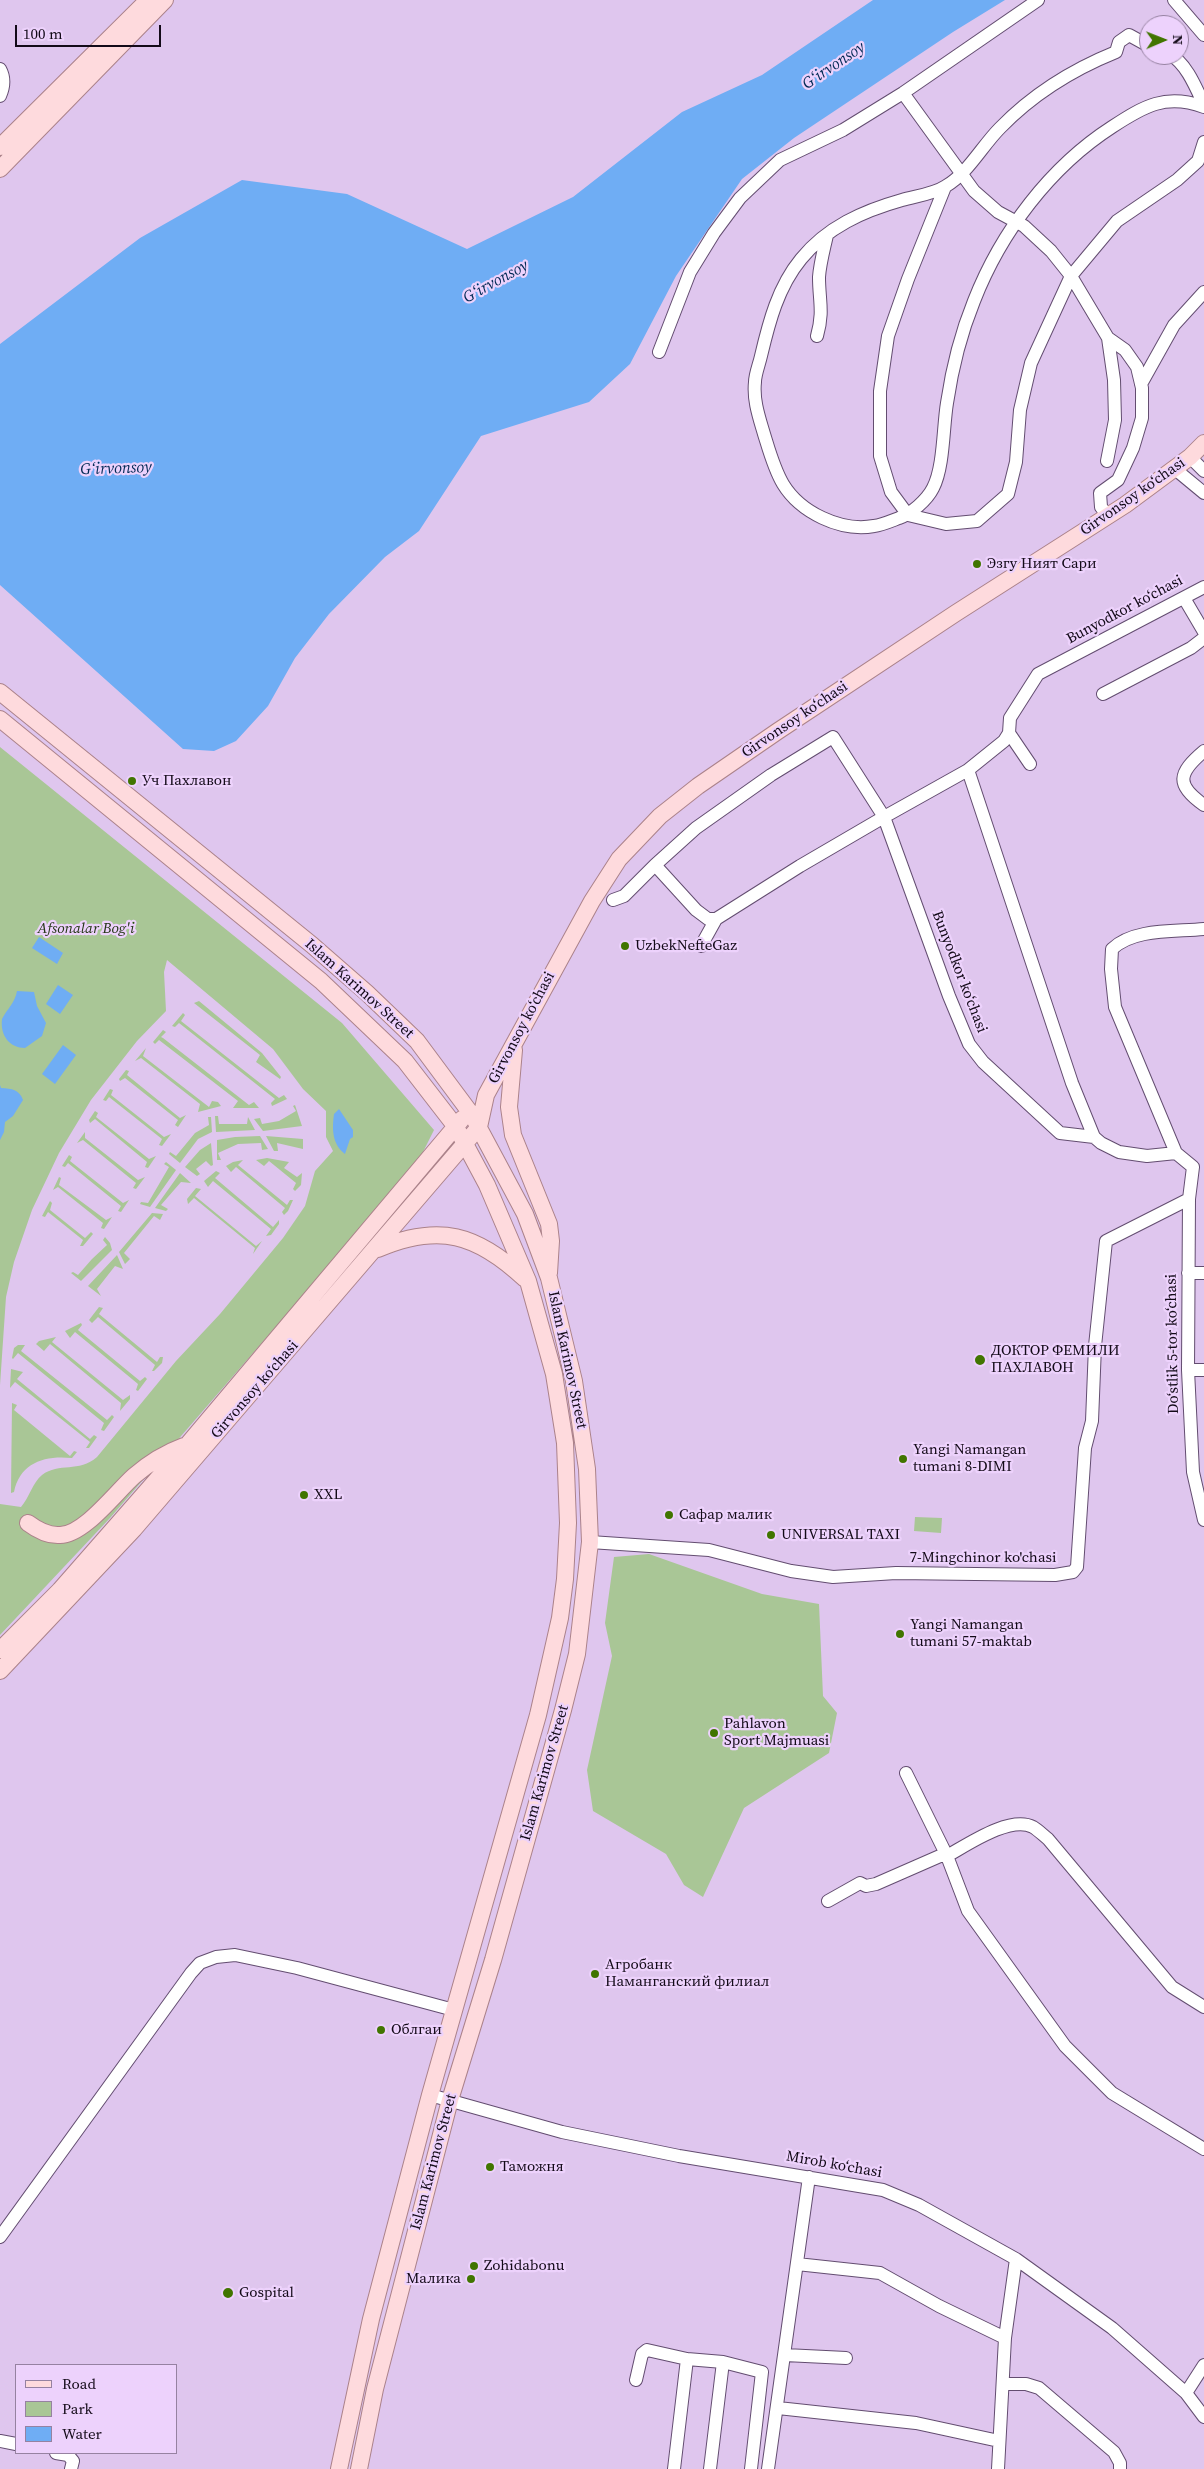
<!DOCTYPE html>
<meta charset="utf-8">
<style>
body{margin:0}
#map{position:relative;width:1204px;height:2469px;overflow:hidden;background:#dfc6ee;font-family:"Source Serif 4",serif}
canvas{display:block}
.legend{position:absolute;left:15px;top:2364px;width:162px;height:90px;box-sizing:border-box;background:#edd2fc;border:1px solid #9682a1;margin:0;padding:6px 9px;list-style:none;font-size:15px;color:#130a18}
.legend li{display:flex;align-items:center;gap:10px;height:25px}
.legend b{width:25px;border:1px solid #9682a1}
.north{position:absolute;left:1139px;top:15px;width:50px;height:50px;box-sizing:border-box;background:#edd2fc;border:1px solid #9682a1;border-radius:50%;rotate:89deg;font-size:14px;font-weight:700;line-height:20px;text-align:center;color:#130a18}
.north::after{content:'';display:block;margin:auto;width:18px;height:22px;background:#417500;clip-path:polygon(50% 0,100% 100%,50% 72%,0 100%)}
.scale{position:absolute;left:15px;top:25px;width:146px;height:22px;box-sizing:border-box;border:2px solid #130a18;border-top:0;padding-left:6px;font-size:15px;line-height:18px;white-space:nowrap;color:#130a18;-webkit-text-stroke:4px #edd2fc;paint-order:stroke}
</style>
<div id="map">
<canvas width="1204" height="2469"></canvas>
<ul class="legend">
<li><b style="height:6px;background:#fedadd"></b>Road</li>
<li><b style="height:14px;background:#a9c696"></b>Park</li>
<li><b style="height:14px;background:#6fadf4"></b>Water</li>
</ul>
<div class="north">N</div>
<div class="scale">100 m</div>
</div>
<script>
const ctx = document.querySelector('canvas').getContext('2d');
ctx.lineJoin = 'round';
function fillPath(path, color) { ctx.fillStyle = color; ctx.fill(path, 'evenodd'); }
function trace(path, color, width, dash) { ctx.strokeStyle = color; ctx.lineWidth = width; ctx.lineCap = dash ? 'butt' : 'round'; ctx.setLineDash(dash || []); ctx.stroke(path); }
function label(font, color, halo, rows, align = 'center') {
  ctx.font = font + ' "Source Serif 4",serif'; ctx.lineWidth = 4.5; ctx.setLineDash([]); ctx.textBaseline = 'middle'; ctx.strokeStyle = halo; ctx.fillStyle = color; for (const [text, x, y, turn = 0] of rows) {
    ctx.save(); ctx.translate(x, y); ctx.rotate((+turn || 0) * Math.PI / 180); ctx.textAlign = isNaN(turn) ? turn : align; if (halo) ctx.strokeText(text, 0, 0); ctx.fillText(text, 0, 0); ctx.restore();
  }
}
const green = new Path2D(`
 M0,747L342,1023L434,1130L417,1164L110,1518L0,1635V1504L21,1507C29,1498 33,1482 42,1475C59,1462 79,1473 97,1457L176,1361L220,1314L283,1238L305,1206L315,1171L333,1151L326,1137V1111L303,1089L273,1049L167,960L164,972L166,1011L137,1041L91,1100L59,1153L32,1210L14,1262L6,1297L0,1385V1469Z
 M199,1001L262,1053L281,1077L280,1079L256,1062L260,1055L194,1003Z
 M183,1013L185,1015L181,1021L279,1098L284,1095L287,1099L272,1106L271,1103L275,1099L179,1023L175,1027L172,1026Z
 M163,1030L166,1032L161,1037L163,1038L249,1105L254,1102L259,1108H233L238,1101L159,1040L155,1044L153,1042Z
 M146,1048L143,1056L209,1107L212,1101L218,1102L221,1106L198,1112L200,1104L141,1058L135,1061Z
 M126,1070L129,1071L127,1075L180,1118L186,1115L178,1127L175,1125L178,1120L125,1078L120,1081L119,1079Z
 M110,1089L113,1090L111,1095L164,1137L171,1134L162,1146L159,1145L162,1139L109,1097L106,1101L103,1100Z
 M295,1105L302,1126L263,1131L254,1119L260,1118L262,1124L279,1121L296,1111L293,1106Z
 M95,1111L98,1113L96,1117L149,1159L156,1156L148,1168L145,1167L147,1162L95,1119L90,1123L89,1120Z
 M215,1116H218L219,1124H247L248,1117L255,1130L216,1132Z
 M208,1117H211L212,1132L198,1139L180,1163L169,1154L170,1152L176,1156L195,1133L209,1125Z
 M85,1132V1138L138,1180L145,1177L136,1189L133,1188L136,1183L83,1140L77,1143Z
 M260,1136L268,1149L262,1150L261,1143L238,1144L218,1153L221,1160H217V1140L235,1137Z
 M266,1136L303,1139V1149L277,1143L278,1151H274Z
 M211,1143L213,1165L211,1166L206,1161L196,1169L200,1174L197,1176L185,1167L200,1150Z
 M69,1155L72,1157L70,1161L123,1203L129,1200L121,1212L118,1211L121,1206L68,1163L65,1167L62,1166Z
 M267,1158L289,1162L284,1168L297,1177L302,1173L301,1185L295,1191L293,1189L296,1183L269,1161L264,1166L256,1160Z
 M243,1160L238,1165L287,1205L290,1200H293L288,1211L284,1215L282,1212L285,1208L236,1167L231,1172L226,1166L233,1162Z
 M166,1162L176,1170L150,1207L140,1204L141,1202L148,1203L169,1167L164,1164Z
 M216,1171L220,1173L215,1178L273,1227L279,1220V1224L271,1235L266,1236L271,1229L213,1181L208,1187L204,1181Z
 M180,1173L191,1183L181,1182L161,1205L168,1209L166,1211L155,1208Z
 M59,1177L61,1178L59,1185L106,1220L112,1217L104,1229L101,1228L103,1223L58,1187L53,1190Z
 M196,1188L201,1189L195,1196L256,1246L262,1241L253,1254L255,1248L194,1198L188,1204L187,1199Z
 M50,1201L52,1203L50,1210L85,1238L91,1232L93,1234L83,1246H80L83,1240L48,1212L45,1217L42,1216Z
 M152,1213L163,1214L160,1220L154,1216L124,1253L130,1259L125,1264L119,1252Z
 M105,1237L110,1243L112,1250L81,1281L71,1273L73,1272L78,1275L92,1259L107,1245L103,1240Z
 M117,1255L123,1269L115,1266L97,1289L101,1296L88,1286Z
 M99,1307L103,1308L99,1314L157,1362L160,1357H163L162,1363L154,1371H152L155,1365L98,1317L92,1323L89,1320Z
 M81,1323L82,1325L78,1330L140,1381L145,1377L147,1379L138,1391L136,1390L138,1384L75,1332L70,1338L65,1331Z
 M56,1337L52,1342L123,1400L130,1395V1399L120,1411L121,1403L50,1344L44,1351L36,1344L39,1341Z
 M18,1345H25L21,1351L107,1420L112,1415L114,1417L104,1431L101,1430L104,1423L18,1353L13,1359L12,1358L14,1348Z
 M11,1369L23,1372L17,1379L90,1439L94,1435L97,1437L89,1448H86L90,1442L15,1382L10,1388Z
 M12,1403L17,1405L14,1410L70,1456L74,1451L77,1452L72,1458C44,1455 20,1463 14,1492L11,1493Z
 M915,1517L942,1518L941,1533L914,1531Z
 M649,1554L762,1594L819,1604L823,1696L837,1713L829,1753L744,1808L703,1897L684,1885L666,1854L593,1811L587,1770L612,1656L605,1623L614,1557Z`);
const water = new Path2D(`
 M873,0H1005L953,32L794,138L742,179L676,276L630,364L589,402L481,436L419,531L385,557L329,614L295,658L268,706L236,741L214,751L183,749L0,585V344L140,238L242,180L347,194L467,249L573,197L682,112L762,75Z
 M39,937L63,953L57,964L32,948Z
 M58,985L73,995L60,1014L46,1004Z
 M17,991L34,992L37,1006L46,1023L42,1036L25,1048C10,1048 0,1036 2,1019C7,1009 15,1003 17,991Z
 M63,1045L76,1055L55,1084L42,1074Z
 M0,1085L1,1088C12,1089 19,1089 23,1100L13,1116L5,1122L4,1132L0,1140Z
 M339,1109L353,1130V1137L350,1139L345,1154C332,1144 332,1129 334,1114Z`);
const minor = new Path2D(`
 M1174,0L1204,35
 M1149,46L1129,35L1119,42L1116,52C1074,69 1032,95 1000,128C982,146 968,173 946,186C934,194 916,196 902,200C863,211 827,227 801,259C778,287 769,322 761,356C759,365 755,374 755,382C753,400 759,417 764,434C769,450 774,469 783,484C800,512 840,532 874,526C882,525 891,521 899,518C911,514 927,500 933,488C944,467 943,427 947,403C952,369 961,333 974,301C1001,232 1050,167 1112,127C1144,106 1166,93 1204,107
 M1170,55C1186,62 1197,90 1204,105
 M0,69C5,78 4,87 0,96
 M903,93L974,191L998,212L1024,226L1051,251L1071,276L1108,338L1125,350L1137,367L1142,388V418L1133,448L1118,480L1100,493L1101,507L1108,516
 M945,187L908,279L888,336L880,391V456L891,492L908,515L946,524L977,521L1008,494L1016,462L1020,410L1031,363L1071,276L1117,221L1177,180L1198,161L1204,142
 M817,336C824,311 819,301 819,277C820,263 824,249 827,235
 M659,352L690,272L714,233L740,198L780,160L843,130L903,93L1038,0
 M1141,384L1174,325L1204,292
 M1190,457L1204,471
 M1107,461L1115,420L1114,380L1108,338
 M1175,469L1204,493
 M1184,598L1204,632
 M1103,694L1191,648L1204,638
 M1009,733L1030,764
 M1204,751C1178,773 1175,785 1204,805
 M968,770L1072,1083L1094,1137L1101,1143L1119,1152L1147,1156L1176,1153L1193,1167
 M655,865L696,828L771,775L833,737L884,817L968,770L1004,741L1009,733L1010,718L1038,674L1204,587
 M613,900L624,896L655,865L696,910L708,919H716L800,866L884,817L949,996L969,1044L983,1062L1060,1133L1094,1137
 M701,946L716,919
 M1176,1153L1115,1007L1111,969L1112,949C1134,928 1175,932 1204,929
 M1193,1167L1189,1199L1188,1370L1193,1472L1204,1520
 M1188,1273H1204
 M1188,1370H1204
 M590,1542L709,1550L791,1571L833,1577L896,1573L1055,1575L1073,1572L1077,1567L1085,1448L1092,1421L1095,1346L1106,1241L1189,1199
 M906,1773L947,1856L968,1911L1065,2046L1112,2093L1204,2149
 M828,1901L860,1883L866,1886L876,1884L940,1856H947C967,1845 1010,1815 1033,1827C1038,1830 1043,1835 1048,1839L1172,1987L1204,2007
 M430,2095L562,2132L679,2156L883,2190L919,2205L1016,2259L1112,2328L1186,2393L1204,2417
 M0,2237L191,1973L200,1963L216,1957L235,1955L297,1968L454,2010
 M797,2264L880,2273L939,2306L1005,2338
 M785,2355L846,2358
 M636,2380L642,2354L647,2350L687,2359L723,2362L762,2372L751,2469
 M1004,2384H1026L1039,2388L1114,2452L1120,2463V2469
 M1186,2393L1204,2365
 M778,2408L916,2423L999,2441
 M0,2441L16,2444
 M56,2453L68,2455L73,2461L71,2469
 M674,2469L687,2359
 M710,2469L723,2362
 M768,2469L809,2177
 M998,2469L1005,2338L1016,2259`);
const major = new Path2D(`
 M0,147L148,0
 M0,169L165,0
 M0,692L312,945L367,993L417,1041L472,1115L525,1214L549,1278L574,1381L587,1469L590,1542L577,1654L563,1710L493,1960L450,2100L375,2389L359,2469
 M0,719L321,981L405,1061L456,1127L487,1185L528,1281L554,1374L565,1443L568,1523L565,1579L560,1618L538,1715L430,2095L371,2319L339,2469
 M514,1050L509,1107L513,1135L549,1224L551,1241L549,1273
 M378,1249C439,1223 477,1234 525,1279
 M28,1523C36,1529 48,1536 60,1535C84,1535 116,1492 134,1476C149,1463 165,1453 184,1446
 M0,1650L60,1590L188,1444L462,1119
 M0,1671L134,1529L479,1127L486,1095L592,901L619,859L660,816L698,786L778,731L956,613L1125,505L1190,457L1204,443`);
const markers = [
 [977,564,5,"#417500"],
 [132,781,5,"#417500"],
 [625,946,5,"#417500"],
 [980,1360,6,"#417500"],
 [903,1459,5,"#417500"],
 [304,1495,5,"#417500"],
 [669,1515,5,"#417500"],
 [771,1535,5,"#417500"],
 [900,1634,5,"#417500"],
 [714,1733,5,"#417500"],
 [595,1974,5,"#417500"],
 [381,2030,5,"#417500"],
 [490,2167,5,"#417500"],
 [474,2266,5,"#417500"],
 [471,2279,5,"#417500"],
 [228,2293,6,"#417500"]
];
const streetNames = [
 ["Girvonsoy koʻchasi",1133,497,-35],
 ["Bunyodkor koʻchasi",1125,610,-28],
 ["Girvonsoy koʻchasi",795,720,-34],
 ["Bunyodkor koʻchasi",959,972,69],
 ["Islam Karimov Street",359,989,42],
 ["Girvonsoy koʻchasi",522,1028,-62],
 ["Doʻstlik 5-tor koʻchasi",1173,1344,-91],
 ["Islam Karimov Street",567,1360,78],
 ["Girvonsoy koʻchasi",255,1390,-49],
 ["7-Mingchinor ko'chasi",983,1558],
 ["Islam Karimov Street",545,1773,-74],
 ["Islam Karimov Street",434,2162,-75],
 ["Mirob koʻchasi",834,2165,10]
];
const poiNames = [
 ["Эзгу Ният Сари",987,564],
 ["Уч Пахлавон",142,781],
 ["UzbekNefteGaz",635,946],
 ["ДОКТОР ФЕМИЛИ",991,1351],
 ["ПАХЛАВОН",991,1368],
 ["Yangi Namangan",913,1450],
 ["tumani 8-DIMI",913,1467],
 ["XXL",314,1495],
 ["Сафар малик",679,1515],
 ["UNIVERSAL TAXI",781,1535],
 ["Yangi Namangan",910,1625],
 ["tumani 57-maktab",910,1642],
 ["Pahlavon",724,1724],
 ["Sport Majmuasi",724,1741],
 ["Агробанк",605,1965],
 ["Наманганский филиал",605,1982],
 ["Облгаи",391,2030],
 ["Таможня",500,2167],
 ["Zohidabonu",484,2266],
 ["Малика",461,2279,"right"],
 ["Gospital",239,2293]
];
const parkNames = [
 ["Afsonalar Bog'i",86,929]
];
const waterNames = [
 ["G‘irvonsoy",834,66,-34],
 ["G‘irvonsoy",496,282,-29],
 ["G‘irvonsoy",116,469,-2]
];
fillPath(green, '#a9c696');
fillPath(water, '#6fadf4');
trace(minor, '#634d70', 14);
trace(major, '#ab828a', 18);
trace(minor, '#fff', 12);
trace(major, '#fedadd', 16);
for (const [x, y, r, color] of markers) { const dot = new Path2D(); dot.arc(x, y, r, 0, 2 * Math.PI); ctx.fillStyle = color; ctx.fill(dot); trace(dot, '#edd2fc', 2); }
label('15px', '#130a18', '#edd2fc', streetNames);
label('15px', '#130a18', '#edd2fc', poiNames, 'left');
label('italic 15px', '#233614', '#edd2fc', parkNames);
label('italic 16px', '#002954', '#edd2fc', waterNames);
</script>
